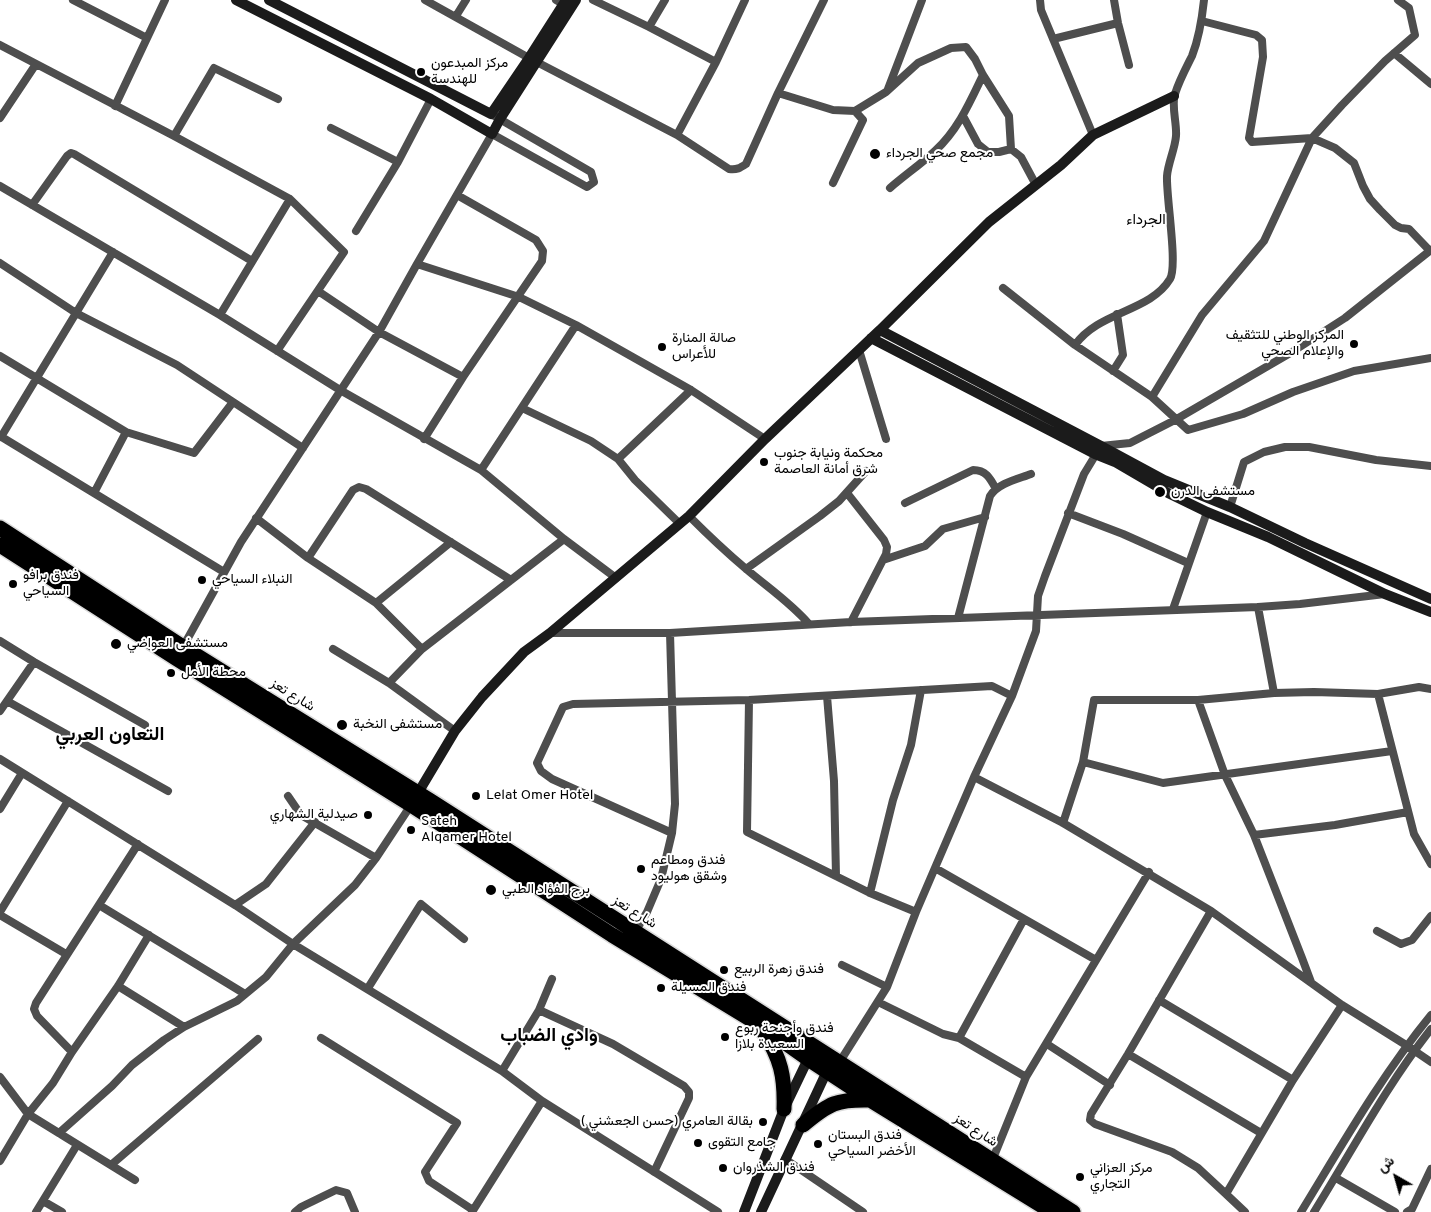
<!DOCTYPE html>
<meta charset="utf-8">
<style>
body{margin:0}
#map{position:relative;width:1431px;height:1212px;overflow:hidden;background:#fff;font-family:Overpass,Vazirmatn,sans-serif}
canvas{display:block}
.north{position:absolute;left:1371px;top:1152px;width:50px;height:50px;-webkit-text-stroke:4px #fff;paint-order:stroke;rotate:322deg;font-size:14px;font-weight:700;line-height:20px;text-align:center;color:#000}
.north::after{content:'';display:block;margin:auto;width:18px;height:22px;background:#000;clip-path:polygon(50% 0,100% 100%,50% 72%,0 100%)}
</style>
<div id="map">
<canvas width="1431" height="1212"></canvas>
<div class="north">ش</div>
</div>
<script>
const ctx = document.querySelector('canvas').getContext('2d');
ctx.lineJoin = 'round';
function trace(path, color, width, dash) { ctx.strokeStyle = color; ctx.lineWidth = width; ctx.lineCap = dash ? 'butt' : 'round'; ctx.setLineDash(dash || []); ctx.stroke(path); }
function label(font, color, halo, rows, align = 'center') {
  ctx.font = font + ' Overpass,Vazirmatn,sans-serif'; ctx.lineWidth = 4; ctx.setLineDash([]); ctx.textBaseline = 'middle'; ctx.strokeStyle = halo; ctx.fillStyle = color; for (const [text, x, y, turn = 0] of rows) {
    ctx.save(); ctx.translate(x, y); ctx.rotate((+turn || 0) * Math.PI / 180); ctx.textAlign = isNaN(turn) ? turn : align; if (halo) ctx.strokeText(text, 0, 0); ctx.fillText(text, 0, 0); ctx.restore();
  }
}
const street = new Path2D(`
 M73,0L147,38
 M425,0L529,58L677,135L729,169C737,170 740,168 746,164L778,93L824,0
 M556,0L563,4
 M593,0L649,27
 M665,0L649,27L716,62L677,135
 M1040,0L1041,10L1093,135
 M1114,0L1118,23L1129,65
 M456,16L466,0
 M1202,21L1256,35L1262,40L1263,57L1249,138L1252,142L1312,138L1335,148L1354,163L1363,186L1370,199L1380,210L1395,225L1401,228L1409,229L1430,251
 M1053,39L1118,23
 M0,45L174,136L290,199L220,315
 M1394,53L1431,84
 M716,62L745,0
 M888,89L922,0
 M778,93L833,110L855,111L886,92L918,63L951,48L966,47L975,59L983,75L1009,116L1011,149
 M115,106L165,0
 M963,116L978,144L988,152H999L1011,149L1021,157L1036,185
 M0,118L36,64
 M331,128L398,162
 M174,136L214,68L278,99
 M833,183L863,120L855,111
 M0,186L220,315L340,390L481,470L564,539L616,578
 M890,188C905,175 921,164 935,151C958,130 970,102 983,75
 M32,205L67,156L71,153L74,154L252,261
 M356,231L398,162L431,99
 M0,263L76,313L177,365L303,448
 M417,264L492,134L587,187L594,182L591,172L491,114
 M1003,288L1075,345L1152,397L1188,430L1243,414L1293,392L1354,371L1431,358
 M318,291L379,332L463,377
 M1075,345C1099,311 1150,312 1170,279C1178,265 1166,197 1167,176C1168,163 1175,149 1176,136C1177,123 1171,105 1175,94C1179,81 1186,68 1192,56C1199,38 1202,19 1204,0
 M859,350L886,439
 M277,351L344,252L290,199
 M0,356L126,432L194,453L233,402
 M1113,371L1123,355L1117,314
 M1152,397L1202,315L1264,241L1312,138L1342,105L1385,61L1415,35L1409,8L1398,0
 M522,408L591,441L618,459L635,480L680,524
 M0,436L224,572
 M1,437L113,252
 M424,439L463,377L542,261L543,251L536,240L457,195
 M618,459L691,390
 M481,470L576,325
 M94,493L126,432
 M847,493L884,540L887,547L886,554L851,622
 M905,503L973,470C986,470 990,478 996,489
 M1230,507L1244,462L1264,452L1285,447H1309L1376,460L1431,466
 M1068,513L1123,534L1188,563
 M689,516C707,534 726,552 745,568C767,587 790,602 809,624
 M256,518L308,558L376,603L422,649
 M308,558L353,490L359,487L366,489L511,580
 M883,560L925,546L943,529L985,517
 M746,569L820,516L839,501L866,471
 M376,603L451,542
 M1258,607L1274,693
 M1173,609L1207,512
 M958,618L990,496C998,483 1018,479 1031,474
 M550,633H670L851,622L1258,607L1300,604L1385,594
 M0,641L34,662L145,725
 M183,647L241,542L379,332L417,264L519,297L576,325L691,390L765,439
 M333,649L389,683
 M1378,694L1414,834L1431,864
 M827,696L834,781L836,876
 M749,700L747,832L870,893L916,912
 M1198,700L1225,775L1254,835L1302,958L1311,982
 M7,701L168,791
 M0,711L34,662
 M455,731L389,683L422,649L564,539
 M0,759L235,905L293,944L502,1071L542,1101L718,1212
 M1083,762L1163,783L1392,751
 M974,777L1063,823L1211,911L1342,1005L1406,1045L1431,1062
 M288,796L301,815L376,858
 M0,809L22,773
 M1063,823L1083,762L1094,700H1198L1274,693L1314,692L1378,694L1419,687L1431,689
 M672,833L552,779L541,771L537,763L563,707L573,704L749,700L992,686L1012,696
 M1254,835L1335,825L1408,812
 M935,868L1096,960
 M870,893L893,800L911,745L921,690
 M99,905L245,994
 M235,905L266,884L315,822
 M1211,911L1128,1054L1091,1114L1090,1120L1095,1124L1172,1152L1198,1168L1226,1194
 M0,912L68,801
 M0,915L66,954
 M1377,931L1401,944L1412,940L1431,916
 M635,932L647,912L661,879L672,833L675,804L670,633
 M842,965L887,987
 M118,986L184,1027
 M368,988L421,904L464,939
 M1159,1000L1293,1080
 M878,1002L943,1034L959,1038L1026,1077
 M539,1010L613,1044L684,1086L689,1092V1098L654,1172
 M321,1038L457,1123L425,1172L429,1181L473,1210
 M959,1038L1024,919
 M1047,1044L1110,1085
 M72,1052L37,1016L34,1009L36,1003L138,844
 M1128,1054L1261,1133
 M839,1063L887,987L916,912L974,777L1012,696L1036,631L1038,596L1045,576L1084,474L1101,446L1130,443L1175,420L1292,352L1345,318L1431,250
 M502,1071L539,1010L552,979
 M0,1077L28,1114L135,1180
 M59,1133L112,1086L132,1065L164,1040L184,1027L237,1001L266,977L293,944L355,885L376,858L411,805
 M785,1159L863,1212
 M0,1161L28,1114L53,1083L72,1052L118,986L149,935
 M992,1161L1026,1077L1149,872
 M111,1165L258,1039
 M1336,1178L1395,1212
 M43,1201L62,1212
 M36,1212L77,1145
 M295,1212L301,1207L336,1190L347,1193L355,1212
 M472,1212L542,1101
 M1245,1212L1226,1194L1293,1080L1342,1005
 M1301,1212C1342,1145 1381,1076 1431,1015
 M1314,1212C1352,1151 1386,1086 1431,1029
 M1407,1212L1412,1209L1431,1169`);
const secondary = new Path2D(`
 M236,0L431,99L492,134L500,119L576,0
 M269,0L491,114L529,58L566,0
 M880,330L1101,446L1164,480L1230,507L1305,543L1431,599
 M871,338L1095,454L1115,462L1168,493L1207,512L1268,537L1385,594L1431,612
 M418,793L455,731L482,697L524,652L550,633L689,516L765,439L880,330L989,222L1061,165L1093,135L1174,96
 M744,1212L784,1109L808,1059
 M761,1212L827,1071`);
const highway = new Path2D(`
 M0,528L183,647L431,801L1073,1212
 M0,545L177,659L411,805L612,935L760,1025L808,1059L872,1101L1052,1212
 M763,1031C781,1058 785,1077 784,1109
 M803,1125C829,1103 837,1099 871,1100`);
const markers = [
 [421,72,5,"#000"],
 [875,154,6,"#000"],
 [1354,344,5,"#000"],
 [662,347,5,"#000"],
 [764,462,5,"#000"],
 [1160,492,6,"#000"],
 [202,580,5,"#000"],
 [13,584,5,"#000"],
 [116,644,6,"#000"],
 [171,673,5,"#000"],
 [342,725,6,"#000"],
 [476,796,5,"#000"],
 [368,815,5,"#000"],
 [411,830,5,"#000"],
 [641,869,5,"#000"],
 [491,890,6,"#000"],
 [724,970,5,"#000"],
 [661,988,5,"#000"],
 [725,1037,5,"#000"],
 [763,1122,5,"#000"],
 [698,1143,5,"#000"],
 [818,1144,5,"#000"],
 [723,1168,5,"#000"],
 [1080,1177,5,"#000"]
];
const poiNames = [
 ["مركز المبدعون",431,64],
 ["للهندسة",431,80],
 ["مجمع صحي الجرداء",886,154],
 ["المركز الوطني للتثقيف",1344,336,"right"],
 ["والإعلام الصحي",1344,352,"right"],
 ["صالة المنارة",672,339],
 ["للأعراس",672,355],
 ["محكمة ونيابة جنوب",774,454],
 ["شرق أمانة العاصمة",774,470],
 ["مستشفى الدرن",1171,492],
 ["فندق برافو",23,576],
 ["السياحي",23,592],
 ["النبلاء السياحي",212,580],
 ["مستشفى العواضي",127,644],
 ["محطة الأمل",181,673],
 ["مستشفى النخبة",353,725],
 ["Lelat Omer Hotel",486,796],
 ["صيدلية الشهاري",358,815,"right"],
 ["Sateh",421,822],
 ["Alqamer Hotel",421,838],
 ["فندق ومطاعم",651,861],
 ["وشقق هوليود",651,877],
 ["برج الفؤاد الطبي",502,890],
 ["فندق زهرة الربيع",734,970],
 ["فندق المسيلة",671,988],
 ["فندق وأجنحة ربوع",735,1029],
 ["السعيدة بلازا",735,1045],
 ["بقالة العامري (حسن الجعشني )",753,1122,"right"],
 ["فندق البستان",828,1136],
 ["الأخضر السياحي",828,1152],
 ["جامع التقوى",708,1143],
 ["فندق الشذروان",733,1168],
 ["مركز العزاني",1090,1169],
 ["التجاري",1090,1185]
];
const streetNames = [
 ["شارع تعز",292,696,32],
 ["شارع تعز",634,913,32],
 ["شارع تعز",975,1131,33]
];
const neighbourhoodNames = [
 ["الجرداء",1146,221]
];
const districtNames = [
 ["التعاون العربي",110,736],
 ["وادي الضباب",549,1037]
];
trace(highway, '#dbdbdb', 18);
trace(street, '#4e4e4e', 8);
trace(secondary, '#1b1b1b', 10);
trace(highway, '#000', 15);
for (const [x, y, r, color] of markers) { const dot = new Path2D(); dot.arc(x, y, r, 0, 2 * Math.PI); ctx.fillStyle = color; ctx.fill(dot); trace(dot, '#fff', 2); }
label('14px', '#000', '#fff', poiNames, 'left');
label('14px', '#000', '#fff', streetNames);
label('15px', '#000', '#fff', neighbourhoodNames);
label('bold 19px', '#000', '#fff', districtNames);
</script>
